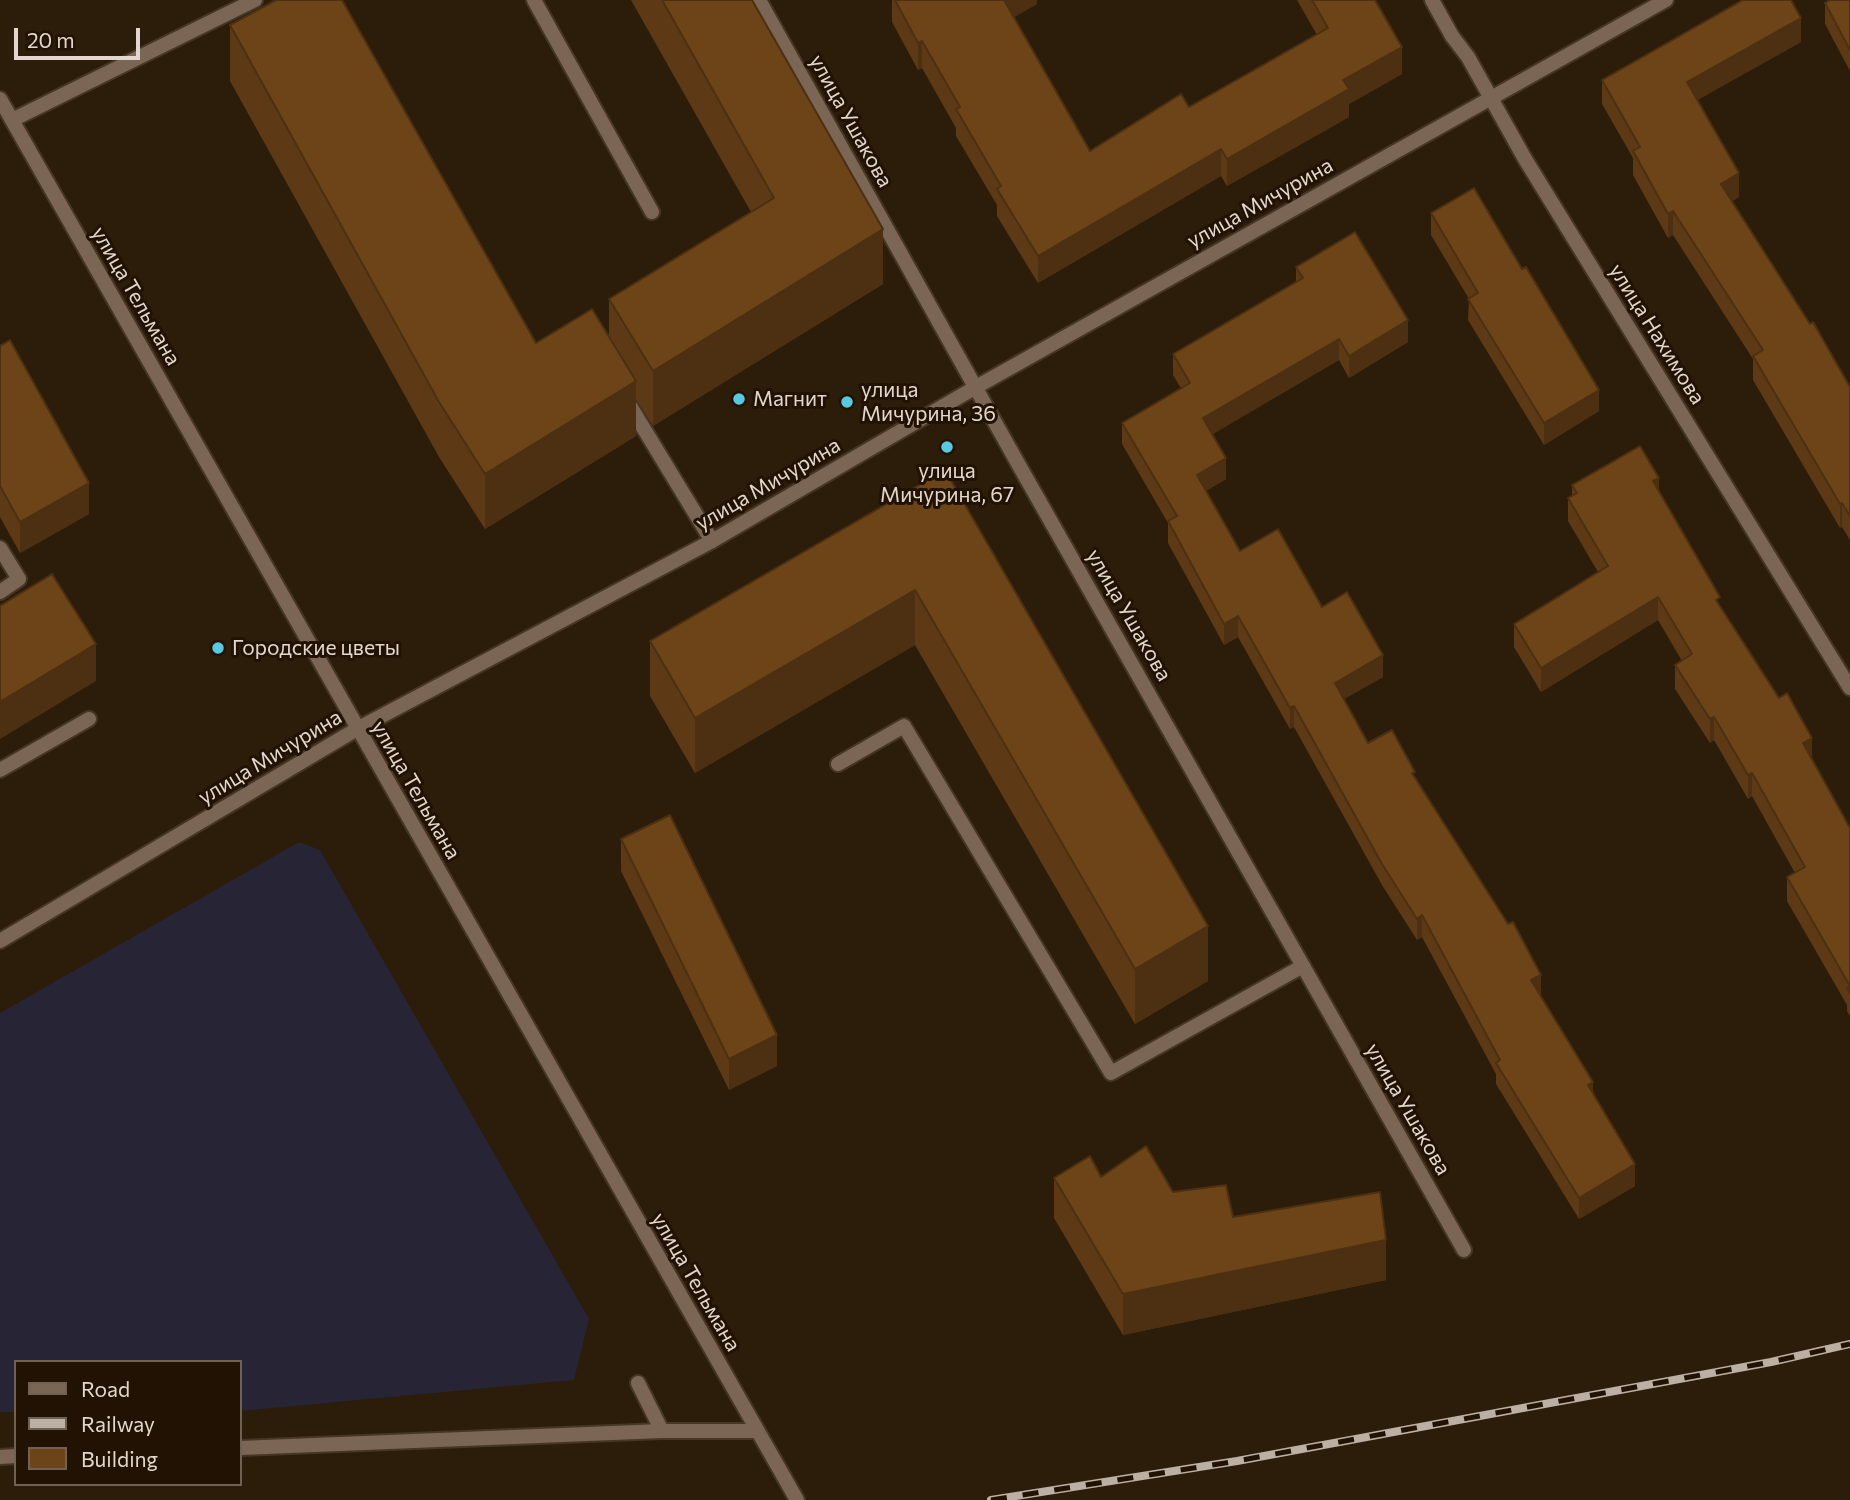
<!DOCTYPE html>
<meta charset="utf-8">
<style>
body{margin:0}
#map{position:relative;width:1850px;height:1500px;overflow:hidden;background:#2c1c0a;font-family:Commissioner,sans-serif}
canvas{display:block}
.legend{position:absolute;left:14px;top:1360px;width:228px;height:126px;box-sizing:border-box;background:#221203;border:2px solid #6f6154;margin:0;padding:9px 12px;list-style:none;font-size:21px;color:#e3d7cd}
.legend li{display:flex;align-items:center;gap:14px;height:35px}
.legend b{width:35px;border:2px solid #6f6154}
.scale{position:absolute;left:14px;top:28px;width:126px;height:32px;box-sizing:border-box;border:4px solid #e3d7cd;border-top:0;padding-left:9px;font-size:21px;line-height:24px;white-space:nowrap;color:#e3d7cd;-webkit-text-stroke:5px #221203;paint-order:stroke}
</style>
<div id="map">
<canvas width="1850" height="1500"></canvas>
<ul class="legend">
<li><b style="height:9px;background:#7b6656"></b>Road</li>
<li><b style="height:9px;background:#bcafa4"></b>Railway</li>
<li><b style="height:19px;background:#6c4418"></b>Building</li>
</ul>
<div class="scale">20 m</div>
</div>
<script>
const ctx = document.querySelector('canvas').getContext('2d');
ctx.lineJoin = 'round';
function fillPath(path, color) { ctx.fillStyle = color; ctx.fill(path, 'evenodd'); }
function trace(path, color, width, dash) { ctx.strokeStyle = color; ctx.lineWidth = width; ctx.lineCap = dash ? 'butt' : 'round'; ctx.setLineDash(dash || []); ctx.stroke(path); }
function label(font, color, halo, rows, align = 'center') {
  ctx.font = font + ' Commissioner,sans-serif'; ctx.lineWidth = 6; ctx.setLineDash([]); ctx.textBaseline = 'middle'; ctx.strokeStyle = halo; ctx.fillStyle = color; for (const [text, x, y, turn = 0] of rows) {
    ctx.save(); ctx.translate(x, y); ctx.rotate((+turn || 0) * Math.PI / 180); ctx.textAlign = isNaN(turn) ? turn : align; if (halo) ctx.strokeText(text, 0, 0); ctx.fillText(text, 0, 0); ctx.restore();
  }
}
const commercial = new Path2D(`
 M299,842L320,850L589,1319L574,1380L240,1411V1362H16V1412H0V1013Z`);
const service = new Path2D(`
 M534,0L652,212
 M12,120L255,0
 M627,401L712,541
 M0,548L19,579L0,592
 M838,764L904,726L1111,1073L1303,966
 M0,770L89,719
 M662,1431H756
 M240,1448L662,1431L638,1383
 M0,1457L16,1456`);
const minor = new Path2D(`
 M759,0L1016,460L1464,1250
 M1432,0L1452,36L1468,57L1525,159L1850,688
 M0,941L357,729`);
const tertiary = new Path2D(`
 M0,99L797,1500
 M357,729L712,541L976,387L1666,0`);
const rail = new Path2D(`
 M991,1500L1237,1461L1771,1362L1850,1344`);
const wall = new Path2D(`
 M631,0H752L883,284L653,426L636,399V436L485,529L439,457L230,81V25L536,343L609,336V299L751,212Z
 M892,0H1037V4L1014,17L1090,151L1189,107L1317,35L1297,0H1375L1402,74L1349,104V117L1227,186L1221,176L1038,283L997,216V205L956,136V128L922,68L918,70L892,22Z
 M1850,0V71L1825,24V3Z
 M1801,42L1697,100L1739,197L1732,201L1850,387V540L1842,527L1840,528L1753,380V359L1673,235L1668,238L1633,175V158L1602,104V80Z
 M1431,213L1599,411L1544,445L1468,320L1469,299L1431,235Z
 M1296,267L1408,342L1349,378L1339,360L1212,434L1226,479L1206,491L1240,551L1322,607L1383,677L1344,699L1368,743L1415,777L1541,996L1593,1094L1635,1186L1579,1219L1496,1084V1074L1422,937L1417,940L1382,885L1294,727L1290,729L1238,637L1224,645L1168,543V523L1122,444V423L1181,388L1173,375V354L1296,282Z
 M0,346L89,514L20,553L0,517Z
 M945,470L1208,981L1135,1024L915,645L695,773L650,696V641Z
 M1572,485L1659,491L1720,606L1812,760L1850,828V1016L1847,1011V1005L1787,901V877L1795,873L1752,796L1748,799L1714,740L1710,743L1675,689V665L1682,661L1658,620L1541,692L1514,647V624L1598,572L1568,521V498L1572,495Z
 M621,839L777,1066L729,1090L621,871Z
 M1101,1177L1173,1192L1386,1280L1123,1335L1054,1218V1178Z`);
const shadedWall = new Path2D(`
 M1002,0H1037V4L1002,24Z
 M1801,18V42L1687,106V82Z
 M922,41V68L918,70V43Z
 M1402,47V74L1349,104V117L1227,186V159L1343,80Z
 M1221,149V176L1038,283V256Z
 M1739,173V197L1721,208V184Z
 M1673,211V235L1668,238V214Z
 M883,229V284L653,426V371Z
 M1408,320V342L1349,378V356Z
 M1339,339V360L1203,440V418Z
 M636,381V436L485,529V474Z
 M1599,390V411L1544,445V423Z
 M1226,458V479L1197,496V475Z
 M1659,478V502L1653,481Z
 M89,483V514L20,553V522Z
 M1842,503V527L1840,528V504Z
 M915,590V645L695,773V718Z
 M1658,597V620L1541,692V668Z
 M1238,616V637L1224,645V624Z
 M96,644V681L0,739V702Z
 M1383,655V677L1335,704V683Z
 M1294,706V727L1290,729V708Z
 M1714,717V740L1710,743V719Z
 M1812,738V761L1803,743Z
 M1752,773V796L1748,799V775Z
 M1422,915V937L1417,940V919Z
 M1208,926V981L1135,1024V969Z
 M1541,975V996L1531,980Z
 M777,1035V1066L729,1090V1059Z
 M1593,1082V1104L1588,1085Z
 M1635,1164V1186L1579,1219V1198Z
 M1386,1240V1280L1123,1335V1294Z`);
const building = new Path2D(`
 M276,0H342L536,343L592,309L636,381L485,474L439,402L230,25Z
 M662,0H752L883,229L653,371L609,299L774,198Z
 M895,0H1004L1090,151L1181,94L1189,107L1328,28L1312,0H1375L1402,47L1343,80L1349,89L1227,159L1221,149L1038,256L997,189L1001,186L956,109L960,107L922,41L918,43Z
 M1743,0H1791L1801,18L1687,82L1739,173L1721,184L1810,324L1813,322L1850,387V516L1842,503L1840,504L1753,356L1763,350L1673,211L1668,214L1633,151L1640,147L1602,80Z
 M1830,0H1850V50L1825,3Z
 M1474,188L1522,269L1526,267L1599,390L1544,423L1468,299L1478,293L1431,213Z
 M1355,232L1408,320L1349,356L1339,339L1203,418L1226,458L1197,475L1240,551L1278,529L1322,607L1347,592L1383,655L1335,683L1368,743L1392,730L1415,772L1412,773L1508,924L1513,922L1541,975L1531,980L1593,1082L1588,1085L1635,1164L1579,1198L1496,1063L1500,1060L1422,915L1417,919L1382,864L1294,706L1290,708L1238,616L1224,624L1168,521L1177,516L1122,423L1190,383L1173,354L1303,278L1296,267Z
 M10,340L89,483L20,522L0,486V346Z
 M1640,446L1659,478L1653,481L1720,597L1716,600L1779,698L1787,693L1812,738L1803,743L1850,828V993L1847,988L1850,986L1787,877L1805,867L1752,773L1748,775L1714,717L1710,719L1675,665L1692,654L1658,597L1541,668L1514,624L1608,566L1568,498L1577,493L1572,485Z
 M945,470L1208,926L1135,969L915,590L695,718L650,641Z
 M52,574L96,644L0,702V606Z
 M670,815L777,1035L729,1059L621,839Z
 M1146,1146L1173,1192L1226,1185L1233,1217L1380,1192L1386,1240L1123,1294L1054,1178L1090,1156L1101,1177Z`);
const markers = [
 [739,399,7,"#55cae0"],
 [847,402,7,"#55cae0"],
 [947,447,7,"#55cae0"],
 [218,648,7,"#55cae0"]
];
const streetNames = [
 ["улица Ушакова",851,121,61],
 ["улица Мичурина",1260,203,-29],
 ["улица Тельмана",136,296,60],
 ["улица Нахимова",1657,334,58],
 ["улица Мичурина",768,484,-30],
 ["улица Ушакова",1129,615,60],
 ["улица Мичурина",270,757,-31],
 ["улица Тельмана",416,790,60],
 ["улица Ушакова",1408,1109,60],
 ["улица Тельмана",696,1282,60]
];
const poiNames = [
 ["улица",861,390],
 ["Мичурина, 36",861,414],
 ["Магнит",753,399],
 ["улица",947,471,"center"],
 ["Мичурина, 67",947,495,"center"],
 ["Городские цветы",232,648]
];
fillPath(commercial, '#272435');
trace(service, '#463625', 18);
trace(minor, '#463625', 18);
trace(tertiary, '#463625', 18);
trace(service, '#7b6656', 14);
trace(minor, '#7b6656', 14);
trace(tertiary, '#7b6656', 14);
trace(rail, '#bcafa4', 8);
trace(rail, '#221203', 5, [16]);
fillPath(wall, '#5d3a15');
fillPath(shadedWall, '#4c3011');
fillPath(building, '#6c4418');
trace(building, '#4c3011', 2);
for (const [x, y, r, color] of markers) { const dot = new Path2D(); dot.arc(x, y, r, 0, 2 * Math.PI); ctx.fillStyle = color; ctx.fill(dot); trace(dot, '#221203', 2.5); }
label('21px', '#e3d7cd', '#221203', streetNames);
label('21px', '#e3d7cd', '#221203', poiNames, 'left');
</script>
